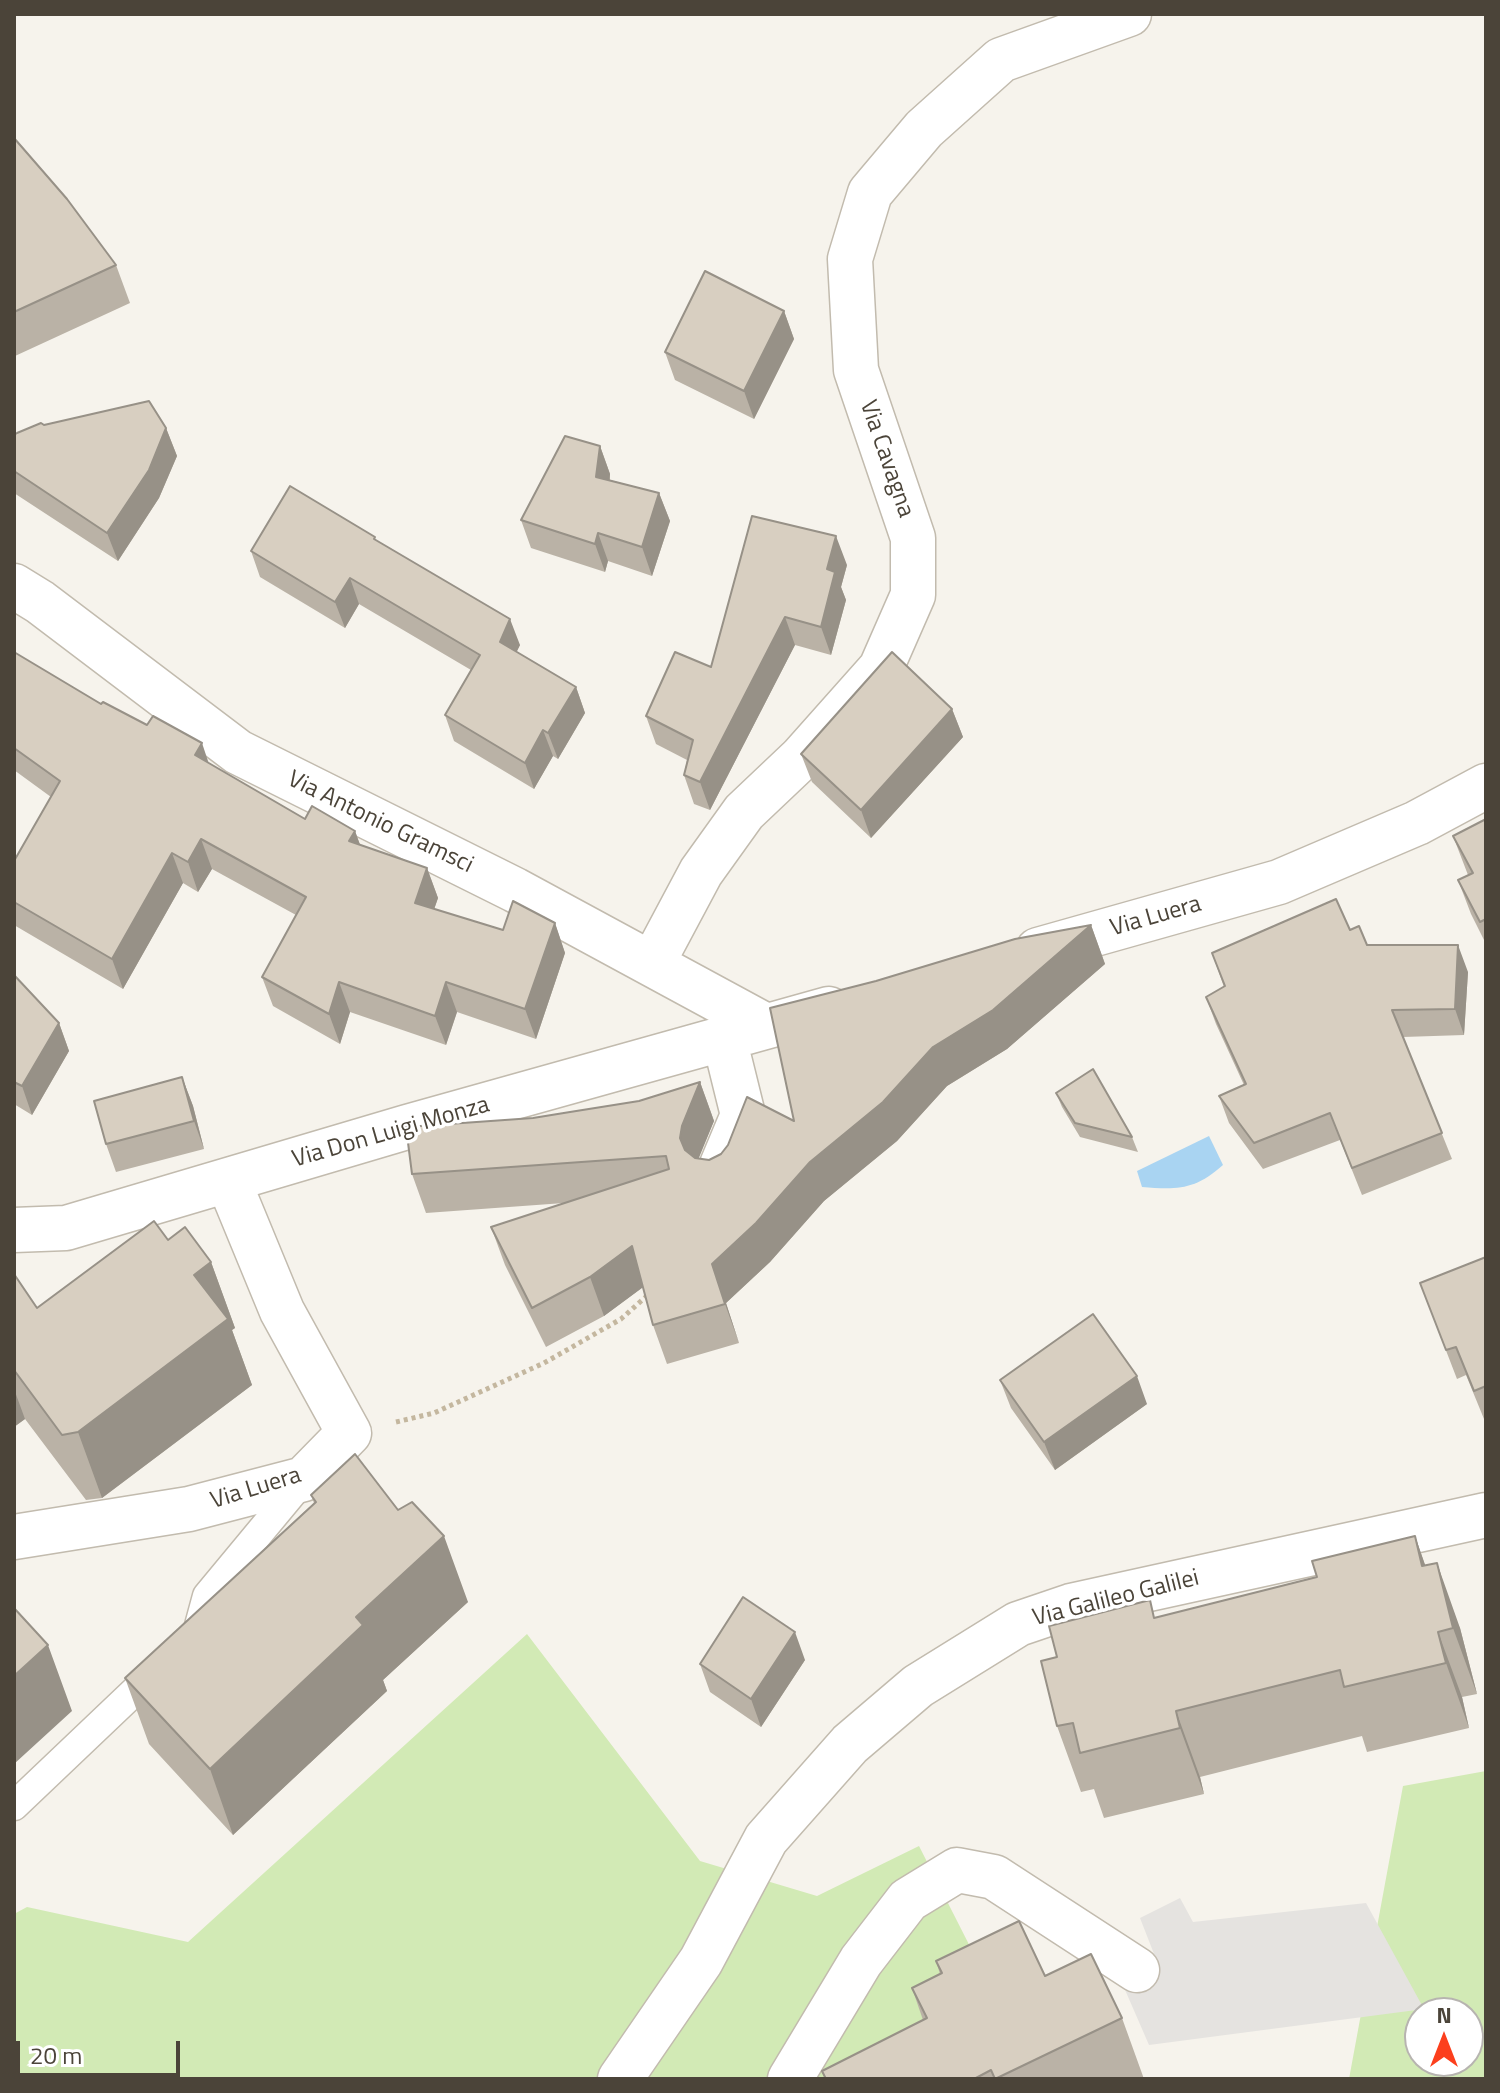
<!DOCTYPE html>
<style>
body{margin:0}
#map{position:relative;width:1500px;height:2093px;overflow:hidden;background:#f6f3ec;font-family:"Titillium Web",sans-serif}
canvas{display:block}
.frame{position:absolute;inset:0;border:16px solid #4b4439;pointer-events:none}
.north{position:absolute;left:1404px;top:1997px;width:80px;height:80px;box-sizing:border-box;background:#fff;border:2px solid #b7b4b0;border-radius:50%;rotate:0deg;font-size:22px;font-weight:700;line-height:32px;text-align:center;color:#4b4439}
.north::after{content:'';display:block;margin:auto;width:28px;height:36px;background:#fc3f1d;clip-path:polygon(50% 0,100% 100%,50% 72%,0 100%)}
.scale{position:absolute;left:16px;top:2041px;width:164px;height:36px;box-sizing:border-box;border:4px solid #4b4439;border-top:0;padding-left:10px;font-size:24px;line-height:28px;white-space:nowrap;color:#4b4439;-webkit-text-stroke:6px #fff;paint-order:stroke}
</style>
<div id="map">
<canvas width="1500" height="2093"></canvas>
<div class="frame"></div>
<div class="north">N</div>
<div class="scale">20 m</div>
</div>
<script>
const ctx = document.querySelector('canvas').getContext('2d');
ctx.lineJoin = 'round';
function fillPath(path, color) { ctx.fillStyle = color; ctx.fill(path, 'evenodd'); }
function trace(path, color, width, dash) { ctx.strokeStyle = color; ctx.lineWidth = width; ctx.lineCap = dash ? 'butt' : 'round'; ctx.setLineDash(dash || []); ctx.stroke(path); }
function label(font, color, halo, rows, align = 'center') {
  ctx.font = font + ' "Titillium Web",sans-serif'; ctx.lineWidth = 7; ctx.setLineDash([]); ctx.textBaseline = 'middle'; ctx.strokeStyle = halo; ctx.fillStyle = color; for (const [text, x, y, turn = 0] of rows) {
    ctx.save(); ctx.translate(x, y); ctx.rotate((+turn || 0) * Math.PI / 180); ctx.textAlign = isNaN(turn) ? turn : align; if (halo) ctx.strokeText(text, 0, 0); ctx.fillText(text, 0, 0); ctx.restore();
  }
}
const green = new Path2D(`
 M527,1634L700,1861L817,1896L919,1846L986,1978L902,2079H14V1914L27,1907L188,1942Z
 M1486,1771V2079H1349L1403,1786ZM1420,2013H1468V2061H1420Z`);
const parking = new Path2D(`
 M1180,1898L1193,1922L1366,1903L1424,2009L1149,2045L1119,1976L1156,1959L1140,1918Z`);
const water = new Path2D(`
 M1209,1136L1223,1165C1195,1190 1177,1190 1142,1187L1137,1171Z`);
const path = new Path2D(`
 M396,1422L434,1413L544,1363L621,1319L649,1294`);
const lane = new Path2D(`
 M191,1639L197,1633L207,1596L304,1479
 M14,1806L157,1670`);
const street = new Path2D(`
 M14,586L40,602L238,752L515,890L766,1026
 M1038,950L1279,882L1417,823L1486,786
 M652,964L701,872L744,812L801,758L881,668L913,595V538L856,370L850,259L870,193L924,129L1001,60L1129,14
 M722,1165L743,1115L724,1038
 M14,1230L66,1228L407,1127L829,1009
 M14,1537L189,1509L304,1479L349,1433L282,1311L228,1180
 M620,2079L701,1961L766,1839L850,1744L918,1686L1018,1624L1071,1606L1486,1515
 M790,2079L861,1961L908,1900L957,1870L994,1877L1137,1970`);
const wall = new Path2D(`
 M14,138L116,265L130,303L15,356L14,354Z
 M784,311L794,339L754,419L675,380L665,352Z
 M44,425L166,428L177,456L159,498L118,561L14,493V435Z
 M600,446L610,474V480L659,493L670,521L652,576L608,561L605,572L531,548L521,520Z
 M376,540L520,645L516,652L576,687L585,713L558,759L553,756L534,789L454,741L445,715L471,670L359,604L345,628L260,577L251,551Z
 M847,565L841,587L846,600L831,655L795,645L710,810L694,804L684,775L687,760L656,744L646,716Z
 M14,652L101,704L209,763L305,819L355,831L360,845L427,868L438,898L434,909L503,930L555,923L565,953L536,1039L457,1012L446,1045L350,1012L340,1044L273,1006L262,977L296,915L212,869L198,892L183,883L123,989L14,925V861L51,797L14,770Z
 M952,709L963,737L871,838L812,782L801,754Z
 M1486,819V944L1471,914L1458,880L1468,875L1453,836Z
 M1091,925L1105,964L1007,1049L947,1086L897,1141L824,1201L770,1262L726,1303L739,1343L667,1364L653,1325L643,1287L604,1316L546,1347L505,1265L491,1227L564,1203L426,1213L412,1174L533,1118L639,1101L700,1082L714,1121L698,1158L709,1160L794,1121Z
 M1350,930L1367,945L1468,972L1464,1035L1403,1037L1452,1159L1362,1195L1340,1140L1263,1169L1229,1123L1219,1096L1244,1085L1216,1024L1206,997L1224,987L1212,953Z
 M14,975L59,1023L69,1051L32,1115L14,1104Z
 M182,1077L193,1106L204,1149L116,1172L106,1144Z
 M1056,1093L1132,1137L1138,1152L1080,1137L1062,1107Z
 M168,1240L211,1262L235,1328L232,1330L252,1385L102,1498L86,1500L25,1419L14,1427V1274L37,1308Z
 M1486,1257V1418L1484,1419L1466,1375L1457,1379L1420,1283Z
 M1000,1380L1147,1404L1055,1470L1011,1408Z
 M311,1495L468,1602L383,1680L387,1691L233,1835L149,1744L125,1678L314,1503Z
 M1415,1536L1425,1565L1460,1628L1477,1694L1462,1697L1469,1728L1367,1752L1362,1736L1200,1777L1204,1794L1104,1818L1094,1789L1081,1792L1057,1726V1657L1156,1618L1317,1577Z
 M805,1660L761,1727L710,1692L700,1664Z
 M936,1961L1045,1976L1122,2018L1144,2079H825L822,2071L923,2020L912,1988L940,1974Z`);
const shadedWall = new Path2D(`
 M784,311L794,339L754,419L744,391Z
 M166,428L177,456L159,498L118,561L107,533Z
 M600,446L610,474L607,505L596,477Z
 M659,493L670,521L652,576L642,547Z
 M598,533L608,561L605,572L595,544Z
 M836,536L847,565L841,587L846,600L831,655L821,627L827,569Z
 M350,578L359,604L345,628L335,602Z
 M785,617L795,645L710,810L700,782Z
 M510,619L520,645L509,668L500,642Z
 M576,687L585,713L558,759L548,733Z
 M952,709L963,737L871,838L861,810Z
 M543,730L553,756L534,789L525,763Z
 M202,743L212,773L195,755Z
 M355,831L366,861L349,841Z
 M201,839L212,869L198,892L188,862Z
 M172,853L183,883L123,989L112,959Z
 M427,868L438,898L426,933L415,903Z
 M555,923L565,953L536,1039L525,1009Z
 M1091,925L1105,964L1007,1049L947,1086L897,1141L824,1201L770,1262L726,1303L739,1343L725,1304L712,1264L810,1162L933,1047Z
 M1458,945L1468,972L1464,1035L1455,1009Z
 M339,982L350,1012L340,1044L329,1014Z
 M446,982L457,1012L446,1045L435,1016Z
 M59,1023L69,1051L32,1115L22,1086Z
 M182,1077L193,1106L204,1149L194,1121Z
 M700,1082L714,1121L696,1165L694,1177L680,1138L682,1126Z
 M632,1246L646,1285L604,1316L590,1277Z
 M211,1262L235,1328L232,1330L252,1385L102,1498L78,1432L194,1275Z
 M1137,1376L1147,1404L1055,1470L1044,1442Z
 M14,1389L25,1419L14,1427Z
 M444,1536L468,1602L383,1680L387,1691L233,1835L210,1769L356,1617Z
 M1415,1536L1438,1602L1446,1632L1422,1566Z
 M1437,1563L1460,1628L1477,1694L1453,1628Z
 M795,1632L805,1660L761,1727L751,1699Z
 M1438,1632L1462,1697L1469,1728L1446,1663Z
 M48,1645L72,1711L14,1764V1676Z
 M1176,1711L1200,1777L1204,1794L1180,1728Z`);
const building = new Path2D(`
 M14,138L67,199L116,265L14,312Z
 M705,271L784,311L744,391L665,352Z
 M149,401L166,428L149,470L107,533L14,471V435L17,433L41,423L44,425Z
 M565,436L600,446L596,477L659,493L642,547L598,533L595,544L521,520Z
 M290,486L375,537L374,539L510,619L500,642L576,687L548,733L543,730L525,763L445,715L480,655L350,578L335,602L251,551Z
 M752,516L836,536L827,569L835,572L821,627L785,617L700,782L684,775L693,740L646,716L675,652L711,667Z
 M14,652L101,704L103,702L147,725L153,716L202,743L195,755L305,819L312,806L355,831L349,841L427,868L415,903L503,930L513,901L555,923L525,1009L446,982L435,1016L339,982L329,1014L262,977L306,897L201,839L188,862L172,853L112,959L14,902V861L60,781L14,748Z
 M892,652L952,709L861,810L801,754Z
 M1486,819V919L1480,922L1458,880L1473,873L1453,836Z
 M1336,899L1350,930L1359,926L1367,945H1458L1455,1009L1392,1010L1442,1133L1352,1168L1330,1113L1254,1143L1219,1096L1246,1084L1206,997L1225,986L1212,953Z
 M1091,925L993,1010L933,1047L883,1102L810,1162L756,1223L712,1264L725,1304L653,1325L632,1246L590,1277L532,1308L491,1227L669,1169L666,1156L412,1174L406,1127L533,1118L570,1112L639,1101L700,1082L682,1126L680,1138L685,1150L695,1158L709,1160L721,1154L728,1145L747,1097L794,1121L770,1008L876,981L1015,939Z
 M14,975L59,1023L22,1086L14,1082Z
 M1093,1069L1132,1137L1075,1123L1056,1093Z
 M182,1077L194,1121L106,1144L94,1101Z
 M154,1221L168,1240L185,1227L211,1262L194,1275L228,1319L78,1432L62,1435L14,1370V1274L37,1308Z
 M1486,1257V1386L1474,1391L1456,1347L1446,1350L1420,1283Z
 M1093,1314L1137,1376L1044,1442L1000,1380Z
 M355,1454L398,1510L412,1502L444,1536L356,1617L363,1625L210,1769L125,1678L316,1502L311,1495Z
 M1415,1536L1422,1566L1437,1563L1453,1628L1438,1632L1446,1663L1344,1687L1340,1670L1176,1711L1180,1728L1080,1753L1073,1723L1057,1726L1041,1661L1057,1657L1049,1626L1150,1600L1154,1618L1317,1577L1312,1561Z
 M743,1597L795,1632L751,1699L700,1664Z
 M14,1608L48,1645L14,1676Z
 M1019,1921L1045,1976L1091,1954L1122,2018L995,2079L991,2070L974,2079H826L822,2071L927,2018L912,1988L942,1973L936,1961Z`);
const streetNames = [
 ["Via Cavagna",886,459,71],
 ["Via Antonio Gramsci",380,823,26],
 ["Via Luera",1156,917,-16],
 ["Via Don Luigi Monza",391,1133,-16],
 ["Via Luera",256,1489,-17],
 ["Via Galileo Galilei",1116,1599,-14]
];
fillPath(green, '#d2eab5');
fillPath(parking, '#e5e3e0');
fillPath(water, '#a9d4f2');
trace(lane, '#c2bbae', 31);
trace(street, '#c2bbae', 47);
trace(path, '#c4b79f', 5, [4, 4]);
trace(lane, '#fff', 28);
trace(street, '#fff', 44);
fillPath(wall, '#bab2a6');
fillPath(shadedWall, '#979187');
fillPath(building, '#d8cfc1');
trace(building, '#979187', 2);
label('24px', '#4b4439', '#fff', streetNames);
</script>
